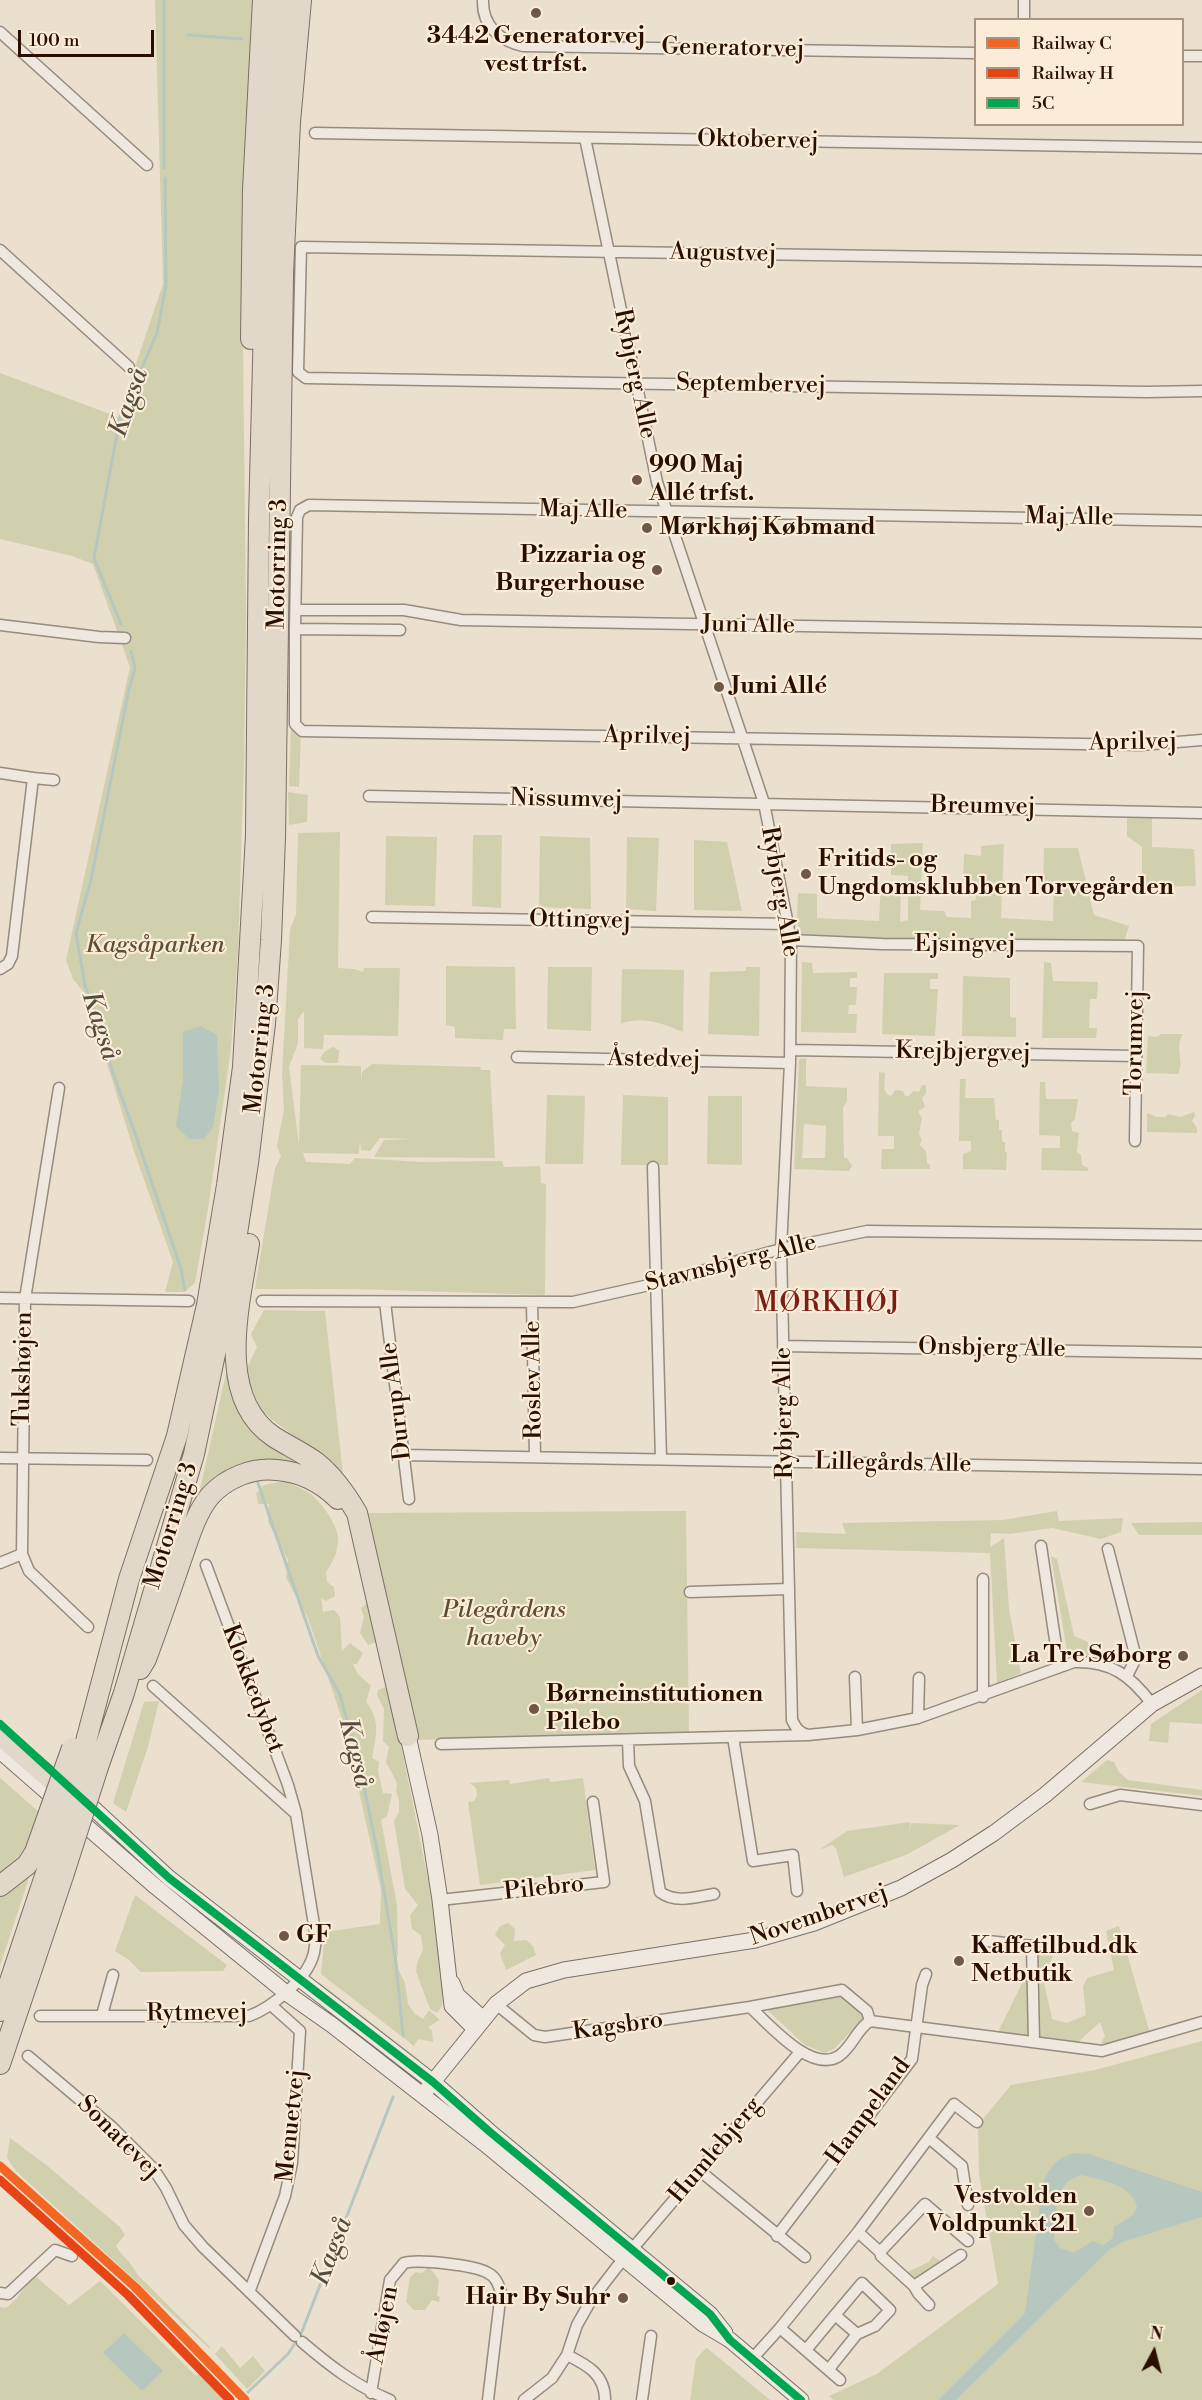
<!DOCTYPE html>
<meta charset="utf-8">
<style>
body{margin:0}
#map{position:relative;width:1202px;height:2400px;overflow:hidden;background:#ebdfce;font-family:"Libre Bodoni",serif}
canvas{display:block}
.legend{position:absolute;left:974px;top:18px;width:210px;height:108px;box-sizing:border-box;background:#faecd7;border:2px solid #a79481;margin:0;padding:8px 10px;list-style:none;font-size:18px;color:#2a0f00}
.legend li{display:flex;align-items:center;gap:12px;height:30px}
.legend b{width:30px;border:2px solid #a79481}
.north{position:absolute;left:1124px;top:2322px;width:60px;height:60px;-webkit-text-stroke:4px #faecd7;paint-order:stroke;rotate:7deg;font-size:16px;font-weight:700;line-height:24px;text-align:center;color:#2a0f00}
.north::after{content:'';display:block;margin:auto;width:21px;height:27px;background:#2a0f00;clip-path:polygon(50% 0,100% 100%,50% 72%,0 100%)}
.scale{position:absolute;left:18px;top:30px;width:136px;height:27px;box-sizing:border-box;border:3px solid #2a0f00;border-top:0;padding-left:8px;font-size:18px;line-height:21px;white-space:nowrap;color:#2a0f00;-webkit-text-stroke:4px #faecd7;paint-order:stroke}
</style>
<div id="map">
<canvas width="1202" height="2400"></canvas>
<ul class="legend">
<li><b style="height:8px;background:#f26522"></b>Railway C</li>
<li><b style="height:8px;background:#e64415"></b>Railway H</li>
<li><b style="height:8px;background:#00a651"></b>5C</li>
</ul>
<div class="north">N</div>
<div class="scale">100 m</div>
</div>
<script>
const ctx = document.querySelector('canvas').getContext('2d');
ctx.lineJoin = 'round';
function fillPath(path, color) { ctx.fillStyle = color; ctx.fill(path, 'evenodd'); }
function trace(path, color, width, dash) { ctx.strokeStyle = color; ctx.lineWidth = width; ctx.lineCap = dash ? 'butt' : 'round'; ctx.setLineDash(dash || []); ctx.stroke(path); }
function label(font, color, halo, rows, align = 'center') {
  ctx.font = font + ' "Libre Bodoni",serif'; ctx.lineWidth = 4.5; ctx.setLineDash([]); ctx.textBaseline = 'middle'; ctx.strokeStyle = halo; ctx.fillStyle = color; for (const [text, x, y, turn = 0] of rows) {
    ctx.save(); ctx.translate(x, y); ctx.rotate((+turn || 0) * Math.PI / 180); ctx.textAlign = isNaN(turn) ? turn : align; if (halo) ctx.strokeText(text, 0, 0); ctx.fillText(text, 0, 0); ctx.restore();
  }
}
const green = new Path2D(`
 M155,0H254L242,258L246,614L244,762L238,953L231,1049L208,1209L195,1283L184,1292H165L173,1262L133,1148L86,995L73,979L66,960L130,667L93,564L72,556L0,539V373L118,417L163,284Z
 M291,723L301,736L299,787L289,786Z
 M288,792L308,795L307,822L289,825Z
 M1127,812L1152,813V847L1194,849L1196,886L1142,887V847L1127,836Z
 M340,832L338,968L354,969L363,972L364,968H400L398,1036L324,1035L323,1049L304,1048V1011L298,1019V1043L289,1067L299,1145L301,1065L361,1066V1081L362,1072L372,1064L480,1067L481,1070H490L495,1158L374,1157L384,1140L412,1139L380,1138L370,1151L361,1150L360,1140L359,1154L303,1153L306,1162L350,1164L355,1158L423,1162L502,1161L504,1167L540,1166L541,1183L546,1184L545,1295L356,1289H255L275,1168L281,1156L277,1146L284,1110L282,1074L290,930L296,914L298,833Z
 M473,835H502L501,908L472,906Z
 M386,836L437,837L435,906L385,905Z
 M540,836L590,838L591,909L539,907Z
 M627,837L659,838L656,911L626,909Z
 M694,840L727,842L742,911L694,910Z
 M923,843L920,910L944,911L947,917L971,918V901L976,900L977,883L963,880L964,854L981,856V846L1004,844L1001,918L1053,921L1054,889H1043L1044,848H1078L1094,915L1129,926L1124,942L1000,943L801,937L797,923L798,893L817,894V918L879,921L881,883H901L900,922L908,920V876L891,875V844Z
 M802,962L812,963L813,973L857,972V978H850V987H857L856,1005H849L848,1014H857L856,1033L801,1032Z
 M1044,962L1051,963L1053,981L1098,982L1097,999H1090L1089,1028H1097L1096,1038H1042Z
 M446,966L515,967L516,1029H504L503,1040L455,1038V1027L446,1025Z
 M548,967H592L591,1031L547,1029Z
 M746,967H760L759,1036L708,1034L710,972L746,971Z
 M622,969L684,970L683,1032C664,1024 641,1015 621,1024Z
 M884,973H938V979H930V989H938L935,1036L882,1034Z
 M963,976L1010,978V1017L1016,1018V1037L962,1036Z
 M1161,1034H1183C1174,1048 1185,1061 1178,1074L1146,1073L1148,1036L1157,1037Z
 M334,1047L339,1051L338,1063H326L320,1059C322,1053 329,1048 334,1047Z
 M806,1058V1086L847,1088V1101L843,1108L844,1158H847L852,1166L849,1171L794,1169L799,1059ZM804,1124L826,1126L825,1158H802Z
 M879,1072L885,1073L884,1090L888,1095L891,1096L895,1090L903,1091L905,1096H909L913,1091L919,1092L922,1085H926V1094L922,1098L925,1107L919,1110V1113L922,1118L919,1134L922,1139L920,1145L926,1151L927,1163L930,1165V1169H881L882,1149H894V1136H878Z
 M960,1079H966L965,1098H994L996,1120H999V1130H1002V1142H1005V1152H1007L1006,1170L963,1169V1154L971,1151V1141H959Z
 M1040,1082H1045L1046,1099H1078L1075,1119L1071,1123L1072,1131L1079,1133L1077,1152L1081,1155L1082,1165L1088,1168V1171L1041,1170L1042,1148H1060V1136L1039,1135Z
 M547,1095L585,1096L583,1164H545Z
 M623,1095L668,1097V1165H621Z
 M708,1096H742V1165L707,1164Z
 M1194,1112L1195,1116L1192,1121L1197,1128V1133L1147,1132V1113L1157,1117H1165L1168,1114L1180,1117Z
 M264,1310L325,1311L343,1474L261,1411L245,1372L257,1347L251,1334Z
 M229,1360L234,1388L311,1470L299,1464L269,1460L196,1507Z
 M284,1481C291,1484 299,1487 306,1491C319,1499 336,1521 338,1537C339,1550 333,1562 326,1572L327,1582L334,1587L335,1596L326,1601L321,1598L323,1612L334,1610L340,1617L342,1651L350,1643L363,1653L357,1664H353L357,1673L371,1686L366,1702C381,1720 376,1736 372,1758L379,1762L378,1771L383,1793L392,1794L387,1816L381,1820L397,1905L398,1953L396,1965L405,1983L408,2004L415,2014L423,2019L429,2010L440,2020L428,2027L432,2031L433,2042L418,2039L414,2046L321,1974L325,1932L380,1924L381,1890L345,1728L308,1618L286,1578L288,1560L268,1522L269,1504H258L256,1493L264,1485Z
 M686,1511L689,1734L414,1740L365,1513Z
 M1057,1511L1059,1521L1123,1518L1121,1532L1101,1539L1052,1528L1009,1534L991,1533L990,1547L1004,1538L1009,1609L1021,1673L997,1683L990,1553L796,1548V1532L846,1534L842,1523L1003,1520Z
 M1202,1522V1535H1139L1131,1523Z
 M1051,1556L1057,1559L1074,1636L1088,1642L1089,1656L1068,1657Z
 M371,1600L379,1641L368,1645L360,1633L364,1617L361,1608Z
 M385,1687L390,1689L441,1945L443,1995L442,2006L437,2013L430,2009L416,1971L417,1963L423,1950L421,1935L412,1929L410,1915L418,1905L405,1889L394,1821L399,1812V1801L396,1790L397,1783L386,1762L389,1747L383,1741L384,1709L377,1695L378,1690Z
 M1202,1690V1724L1170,1722L1168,1743L1149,1741L1151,1724Z
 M159,1701L148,1747L126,1812L113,1803L144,1702Z
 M1107,1760L1114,1762L1119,1772L1128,1780L1202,1790V1796L1081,1782Z
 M0,1778L38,1811C30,1836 23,1861 0,1875Z
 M549,1778L550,1782L583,1778L595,1870L480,1885L468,1802L474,1801L477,1796L476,1788L470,1783L509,1780L510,1784Z
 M910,1822L909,1837L911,1823L960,1825L906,1855L844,1877L836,1848L832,1845L819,1850L847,1831Z
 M32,1869L0,1966V1893Z
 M135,1895L227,1965L223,1971L141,1972L129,1960L115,1951Z
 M508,1923L515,1929L514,1941L526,1940L533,1946L536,1955L506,1970L500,1953L505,1945L495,1935L500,1926Z
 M1119,1926L1150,2033L1111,2044L1101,2043L1105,2036L1100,2022L1078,2042L998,2032L1038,1951L1053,1956L1043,1978L1052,2019L1067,2023L1086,2015L1083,1987L1087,1978L1114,1970L1106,1931Z
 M319,1982L421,2061L420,2062L317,1985Z
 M841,1995L864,2013L863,2019L834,2049L825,2053L805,2045L765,2008Z
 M1202,2041V2400H834L829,2396L877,2374L998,2284L979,2174L978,2125L1011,2085L1095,2070Z
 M10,2138L45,2164L120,2227L125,2235L116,2246C123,2257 132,2263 137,2274L210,2347L209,2348L16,2171L7,2158Z
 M933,2256L942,2262L915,2281L905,2273L929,2262Z
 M429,2267L439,2280L437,2296L440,2297L439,2302L432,2300L425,2310H414L406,2302L410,2277L416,2272L422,2273Z
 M34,2275L69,2305L100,2281L196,2376L200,2372L225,2400H0V2307L6,2308L17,2298Z
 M222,2346L240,2368L253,2356L265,2371L247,2389L215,2354Z
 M706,2348H707L770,2400H690L696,2359Z`);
const water = new Path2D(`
 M201,1026L217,1035L219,1090L213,1127L204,1139H189L176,1126L183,1080V1032Z
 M1074,2153L1089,2154L1202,2192V2217L1125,2241L1110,2249L956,2400H938L1025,2313L1043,2183C1050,2166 1056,2159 1074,2153ZM1082,2175C1102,2181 1131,2183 1137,2207L1133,2215L1114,2227L1113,2238L1103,2245L1093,2241L1074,2253L1060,2248L1054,2240C1057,2215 1052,2181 1082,2175Z
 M124,2333L163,2371L142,2391L103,2353Z`);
const stream = new Path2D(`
 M164,0V168
 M188,35L242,39
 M121,624L94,558L120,418L157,333L166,286L165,178
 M131,651L135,668L129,689L91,880L76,933L85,986L93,1005L113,1073L135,1133L181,1269L185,1290
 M258,1483L318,1656L340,1695L360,1767L378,1855L396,1963L403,2035
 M248,2392L288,2354L301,2334L393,2097`);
const street = new Path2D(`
 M483,0C482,26 500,41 523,46L976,53
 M1024,20V0
 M0,32L147,165
 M1182,56H1202
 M315,133L1202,148
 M585,138L657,482L764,803L791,940L790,1063L781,1249L792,1720C796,1728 799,1733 808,1735
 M0,250L129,367
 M1202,261L301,247L298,372L306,378L1146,392L1202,391
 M296,610H404L461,620L1202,633
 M0,625L99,637L125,638
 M295,629L297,517L300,510L309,505L1202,521
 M400,630L295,629V724L302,731L1141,745L1202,740
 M0,773L33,778L12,956L8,964L0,969
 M33,778L54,780
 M369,796L1202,813
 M372,917L789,924
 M791,940L882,944L1138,946L1135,1141
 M791,1050L1136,1056
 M517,1057L790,1063
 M59,1088L25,1299L22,1554L29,1571L88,1627
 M653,1167L661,1459
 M0,1298L189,1301
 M262,1301L573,1302L658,1283L781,1249L867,1231L1202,1235
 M385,1302L409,1499
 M532,1303L535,1457
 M783,1346L1202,1353
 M404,1455L1202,1469
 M0,1458L147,1460
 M1041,1546L1059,1666
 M1108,1549L1136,1658L1127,1676
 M0,1563L22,1554
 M206,1565L288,1785L296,1813
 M690,1592L789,1589
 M855,1677L857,1730
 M983,1697V1579
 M918,1718L919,1678
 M733,1737L753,1861L793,1855L797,1891
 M628,1740L629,1766L645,1801L660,1892C676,1904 696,1897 714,1894
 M441,1744L808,1735L857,1730L918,1718L1074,1662C1111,1661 1130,1675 1152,1704
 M1090,1804L1120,1795L1202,1805
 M440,1900L604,1882L593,1802
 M988,1941L1032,1946L1034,2041
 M496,2004L534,2035L545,2037L750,2007L842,1990L867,2011L870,2021
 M750,2007C769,2024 811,2074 839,2056C852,2047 857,2029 870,2021L1102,2051L1202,2022
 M102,2015L113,1975
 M40,2016H249C271,2008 306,1980 313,1956C315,1951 315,1943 316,1937L296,1814L153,1686
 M28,2056L112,2127L153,2168L166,2188L184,2225L203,2247L295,2336
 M929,2138L962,2166L968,2205
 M700,2171L805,2257
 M858,2232L880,2252L881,2256L914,2286L961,2255
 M777,2236L912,2059L922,1985L926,1974
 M880,2252L925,2204L968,2241
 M914,2286L918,2293L929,2305
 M250,2290L285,2196L292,2163L300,2031L271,2005
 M0,2293L8,2294L55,2250L72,2256
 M780,2328L840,2380
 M302,2342C330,2366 356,2386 390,2400
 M806,2350L835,2315
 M567,2355C587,2365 605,2374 605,2400
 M752,2359L780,2328L858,2232L954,2104L977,2122
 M829,2369L857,2334L875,2326L890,2310L862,2283L835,2315L857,2334
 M371,2393L390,2280L404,2263C418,2259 475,2265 488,2273C496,2277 498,2284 501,2292L488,2400
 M524,2400L552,2378L567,2355L577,2325L590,2302L616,2268L800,2052
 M642,2400L651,2336`);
const secondary = new Path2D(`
 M408,1736L430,1835L440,1900L452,2006L475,2029
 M0,1751L156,1887L285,1992L332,2025L485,2144L703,2324L730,2340L801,2400
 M80,1796L169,1878L433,2082L490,2132L710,2314L725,2333
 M452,1983L457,1995L483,2019
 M428,2088L496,2004L526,1981L564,1970L755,1940L814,1923L901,1888L952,1860L994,1833L1045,1795L1152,1704L1202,1676`);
const highway = new Path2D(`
 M251,339L253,190L263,0
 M249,1244C240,1303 214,1397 274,1437C288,1446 304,1453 317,1463C334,1477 346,1494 357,1513L408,1736
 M140,1669L146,1659C158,1627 169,1595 180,1563C188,1541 195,1514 210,1496C226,1478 253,1467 277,1470C301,1472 321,1482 338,1499
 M0,1735L66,1792L73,1794
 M81,1760L129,1579L177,1436L207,1305L227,1185L243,1067L256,835L259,519L268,166L282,0
 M99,1764L124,1693L194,1454L227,1297L248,1163L265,1024L271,940L275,838L283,274L290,122L301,0
 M0,1886L27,1865L35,1852
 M0,2011L49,1864
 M0,2064L64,1873`);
const highwayBridge = new Path2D(`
 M35,1852L72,1748
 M49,1864L81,1760
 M64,1873L99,1764`);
const bus1 = new Path2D(`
 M0,1724L169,1878L433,2082L490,2132L710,2314L730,2340L801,2400`);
const rail1 = new Path2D(`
 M0,2166L135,2287L245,2400`);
const rail2 = new Path2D(`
 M0,2180L128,2295L230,2400`);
const markers = [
 [536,13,6,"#6e5848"],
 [637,480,6,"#6e5848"],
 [647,528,6,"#6e5848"],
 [657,570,6,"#6e5848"],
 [719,687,6,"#6e5848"],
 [806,874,6,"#6e5848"],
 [1183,1656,6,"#6e5848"],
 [534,1709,6,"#6e5848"],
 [284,1936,6,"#6e5848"],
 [959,1961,6,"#6e5848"],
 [1089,2211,6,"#6e5848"],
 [671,2281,5,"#2a0f00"],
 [623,2298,6,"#6e5848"]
];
const poiNames = [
 ["3442 Generatorvej",536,37,"center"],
 ["vest trfst.",536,65,"center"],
 ["990 Maj",649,466],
 ["Allé trfst.",649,494],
 ["Mørkhøj Købmand",659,528],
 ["Pizzaria og",645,556,"right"],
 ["Burgerhouse",645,584,"right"],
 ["Juni Allé",731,687],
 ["Fritids- og",818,860],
 ["Ungdomsklubben Torvegården",818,888],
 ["La Tre Søborg",1171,1656,"right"],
 ["Børneinstitutionen",546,1695],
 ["Pilebo",546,1723],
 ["GF",296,1936],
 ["Kaffetilbud.dk",971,1947],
 ["Netbutik",971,1975],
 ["Vestvolden",1077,2197,"right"],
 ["Voldpunkt 21",1077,2225,"right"],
 ["Hair By Suhr",611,2298,"right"]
];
const streetNames = [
 ["Generatorvej",733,49,1],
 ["Oktobervej",758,141,1],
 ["Augustvej",723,254,1],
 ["Rybjerg Alle",634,374,78],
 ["Septembervej",751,385,1],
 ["Maj Alle",583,511,1],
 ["Maj Alle",1069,518,1],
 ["Motorring 3",279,564,-89],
 ["Juni Alle",748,626,1],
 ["Aprilvej",647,737,1],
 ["Aprilvej",1133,743,-1],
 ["Nissumvej",566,800,1],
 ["Breumvej",983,807,1],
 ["Rybjerg Alle",779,892,80],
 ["Ottingvej",580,921,1],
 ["Ejsingvej",965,945],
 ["Torumvej",1136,1043,-89],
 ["Motorring 3",261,1049,-84],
 ["Krejbjergvej",963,1053,1],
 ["Åstedvej",654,1060,1],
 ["Stavnsbjerg Alle",731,1264,-14],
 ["Onsbjerg Alle",992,1349,1],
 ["Tukshøjen",24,1369,-89],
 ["Roslev Alle",534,1380,-91],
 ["Durup Alle",397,1401,-97],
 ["Rybjerg Alle",785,1413,-91],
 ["Lillegårds Alle",893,1464,1],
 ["Motorring 3",172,1526,-73],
 ["Klokkedybet",252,1689,69],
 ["Pilebro",544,1889,-6],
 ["Novembervej",819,1916,-19],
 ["Rytmevej",197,2014,-1],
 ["Kagsbro",618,2027,-8],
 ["Hampeland",869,2112,-54],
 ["Menuetvej",292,2126,-84],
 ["Sonatevej",118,2138,45],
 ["Humlebjerg",716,2151,-50],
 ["Åfløjen",384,2325,-79]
];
const parkNames = [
 ["Kagsåparken",155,946],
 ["Pilegårdens",504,1611],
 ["haveby",504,1639]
];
const waterNames = [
 ["Kagså",130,403,-71],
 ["Kagså",99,1026,72],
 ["Kagså",354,1753,76],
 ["Kagså",333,2252,-69]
];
const quarterNames = [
 ["MØRKHØJ",828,1305]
];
fillPath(green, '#d1d0ae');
fillPath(water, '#b5c7bf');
trace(stream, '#b5c7bf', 3);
trace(street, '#958b7f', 13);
trace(secondary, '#796f64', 17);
trace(highway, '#796f64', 22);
trace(street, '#eee8df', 10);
trace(secondary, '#eee8df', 15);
trace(highway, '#e2d8ca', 20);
trace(highwayBridge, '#796f64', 22, []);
trace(highwayBridge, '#e2d8ca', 20);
trace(bus1, '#00a651', 8);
trace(rail1, '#f26522', 9);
trace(rail2, '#e64415', 9);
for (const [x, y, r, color] of markers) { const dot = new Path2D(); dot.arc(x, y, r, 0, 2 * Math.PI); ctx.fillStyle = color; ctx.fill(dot); trace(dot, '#faecd7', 2); }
label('bold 24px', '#2a0f00', '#faecd7', poiNames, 'left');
label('24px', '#2a0f00', '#faecd7', streetNames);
label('italic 24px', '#5d4e34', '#faecd7', parkNames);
label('italic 26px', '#534c40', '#faecd7', waterNames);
ctx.letterSpacing = '1.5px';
label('27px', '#7a1f14', '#faecd7', quarterNames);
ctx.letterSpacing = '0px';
</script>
